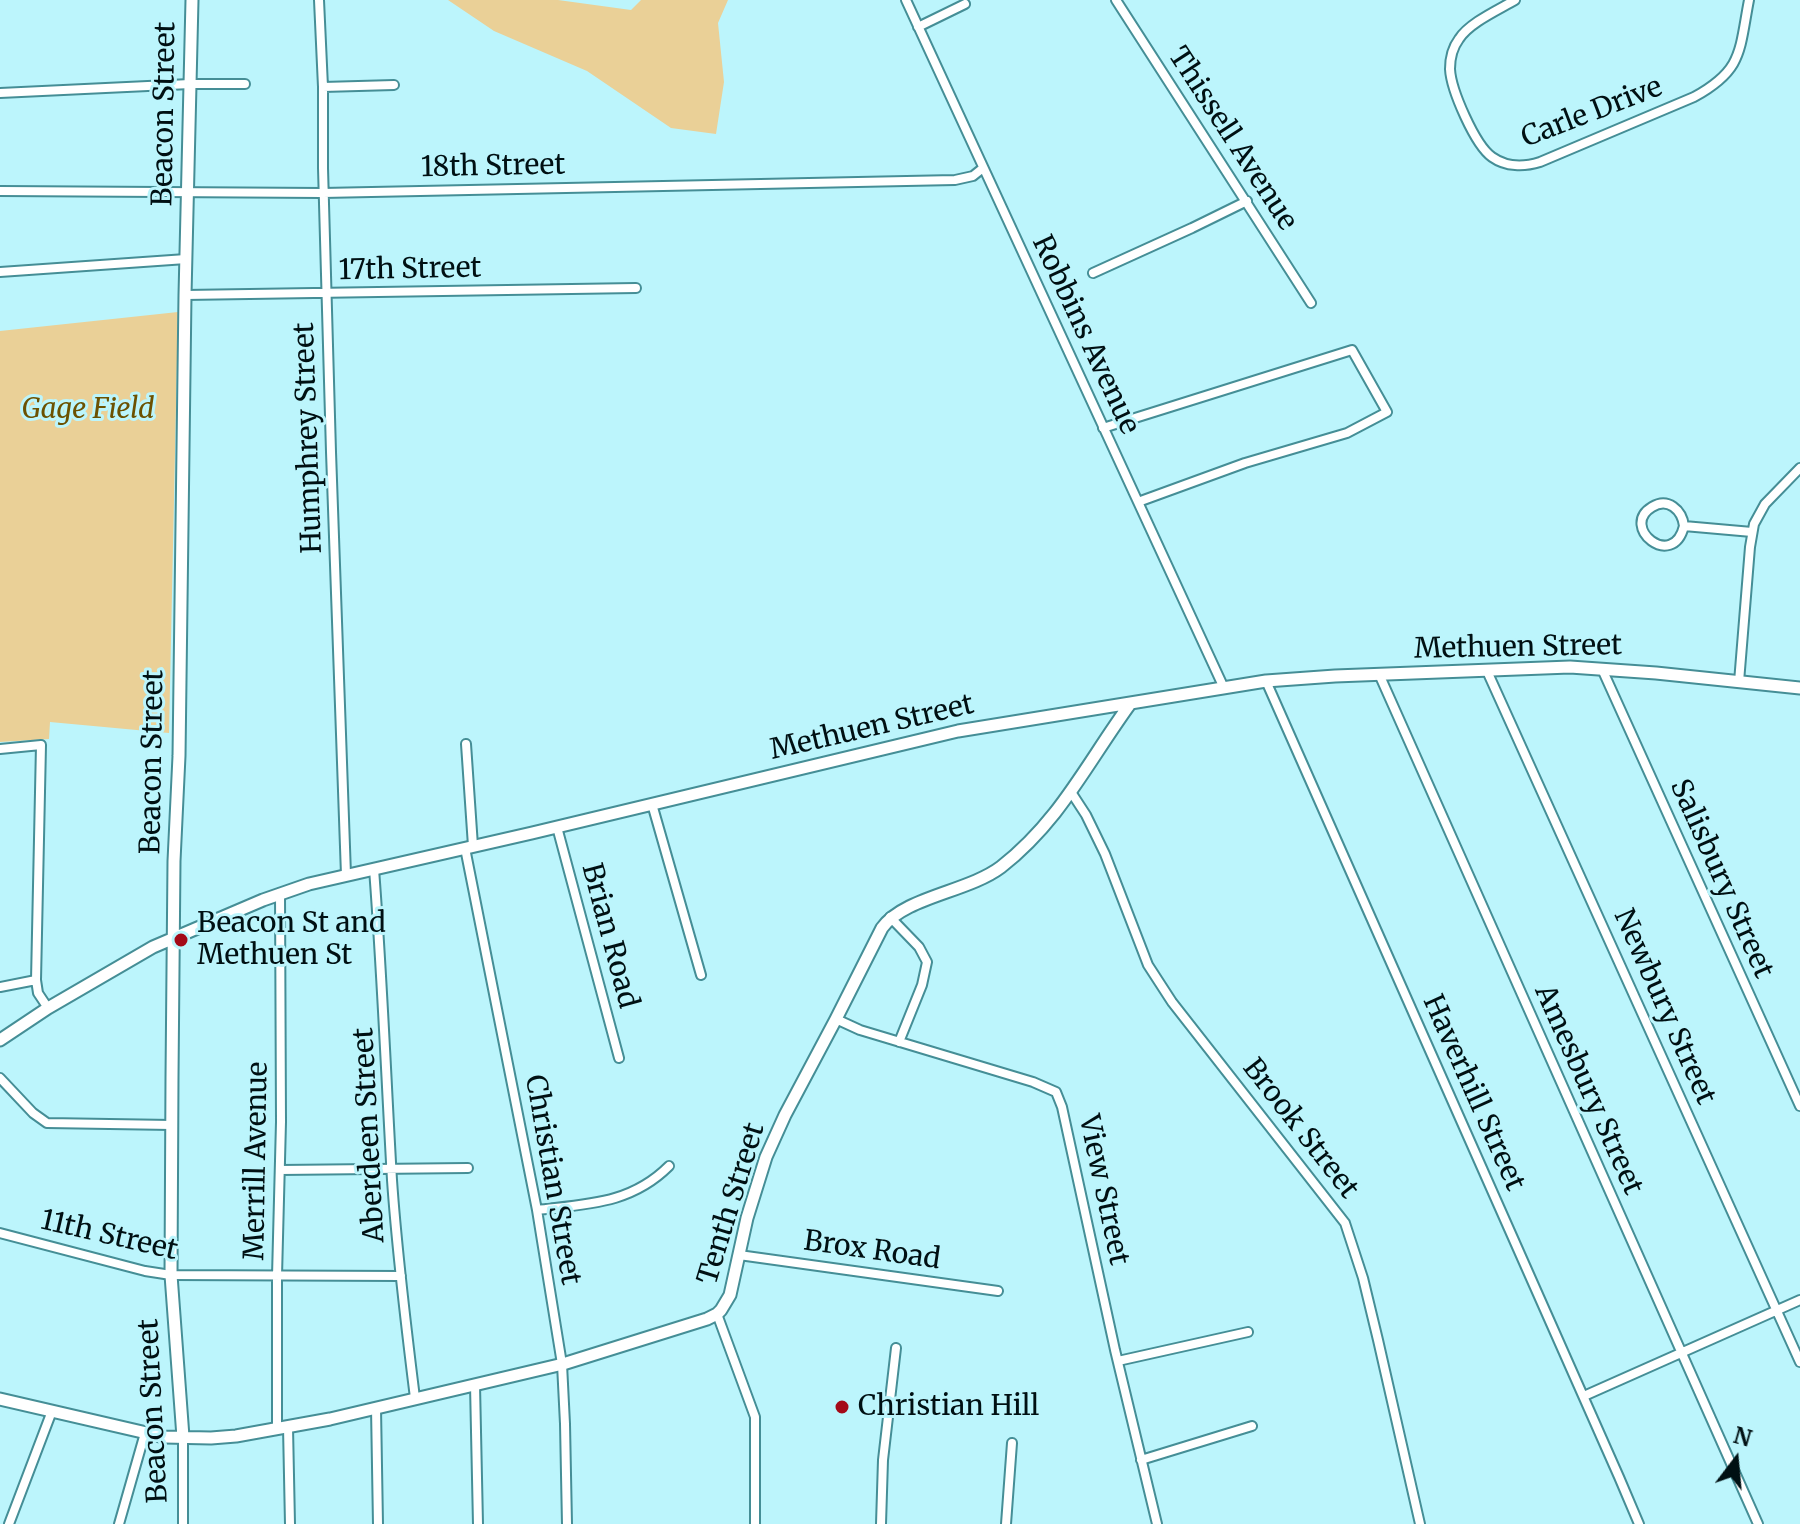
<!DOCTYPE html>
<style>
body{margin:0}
#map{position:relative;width:1800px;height:1524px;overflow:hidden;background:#bcf5fc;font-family:Merriweather,serif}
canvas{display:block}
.north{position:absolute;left:1696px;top:1420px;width:80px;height:80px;-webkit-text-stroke:6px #bcf5fc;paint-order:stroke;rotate:16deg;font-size:22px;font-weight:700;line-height:32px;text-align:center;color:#001013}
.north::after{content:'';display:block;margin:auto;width:28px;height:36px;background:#001013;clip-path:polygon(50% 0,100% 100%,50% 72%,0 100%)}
</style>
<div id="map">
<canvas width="1800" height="1524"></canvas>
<div class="north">N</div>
</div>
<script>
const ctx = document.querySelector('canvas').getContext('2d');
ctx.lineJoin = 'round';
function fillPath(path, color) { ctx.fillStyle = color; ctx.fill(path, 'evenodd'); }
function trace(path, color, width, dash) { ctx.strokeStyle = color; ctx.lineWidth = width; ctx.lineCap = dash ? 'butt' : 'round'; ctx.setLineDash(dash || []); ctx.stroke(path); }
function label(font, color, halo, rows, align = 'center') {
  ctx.font = font + ' Merriweather,serif'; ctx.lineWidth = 6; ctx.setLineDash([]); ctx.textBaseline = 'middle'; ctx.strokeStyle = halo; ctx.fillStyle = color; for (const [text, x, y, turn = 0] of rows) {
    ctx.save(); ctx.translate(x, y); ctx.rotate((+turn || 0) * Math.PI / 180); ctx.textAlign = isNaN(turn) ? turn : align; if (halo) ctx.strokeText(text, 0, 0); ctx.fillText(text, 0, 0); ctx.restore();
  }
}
const green = new Path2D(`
 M448,0H558L631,10L641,0H728L718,23L724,82L716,134L671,128L587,71L494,31Z
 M178,312L169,733L50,722L49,739L0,742V331Z`);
const street = new Path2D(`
 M319,0L323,87V168L331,452L346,875
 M906,0L1224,688
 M1116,0L1311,303
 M1515,0C1498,10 1469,23 1459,39C1453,47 1450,59 1450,69C1451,90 1475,145 1492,157C1506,167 1524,167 1540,162L1694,97C1743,70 1739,52 1749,0
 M918,27L965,4
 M323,87L394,85
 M0,93L190,84H245
 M0,191L323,193L955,180L973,176L983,168
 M0,272L186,259
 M1093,273L1192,228L1247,201
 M185,295L636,288
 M1103,428L1352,350L1387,412L1347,433L1245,463L1138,502
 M1684,526C1673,571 1619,527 1652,507C1668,497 1682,510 1684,526L1752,532
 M1602,669L1800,1106
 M1487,671L1800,1362
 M1379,674L1758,1524
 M1266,681L1619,1477L1639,1524
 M1739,682L1750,547L1754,524L1765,504L1800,468
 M466,744L473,846
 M0,749L41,745L36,980L38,993L48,1008
 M1071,792L1086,815L1105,854L1148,965L1172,1002L1345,1223L1363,1278L1378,1340L1420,1524
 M652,804L701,975
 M557,827L619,1058
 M465,848L537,1210L562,1364L565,1424L567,1524
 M374,869C382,972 386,1076 392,1180C397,1253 406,1326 415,1398
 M890,917L919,947L927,962L922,985L899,1042
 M0,987L36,980
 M836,1019L860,1030L1033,1082L1056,1092L1062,1107L1115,1350L1157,1524
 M0,1078L33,1113L47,1123L172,1125
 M280,1170L468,1168
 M537,1210C587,1204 631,1204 669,1166
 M0,1233L145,1271L171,1275L401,1276
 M739,1255L998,1291
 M717,1314L755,1417V1524
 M1118,1361L1248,1332
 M475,1385L478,1524
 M1584,1396L1800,1300
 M376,1408L378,1524
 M288,1427L290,1524
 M277,1429V1276L281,1122L280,893
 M183,1437V1524
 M1141,1460L1252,1426
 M9,1524L52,1411
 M119,1524L145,1433
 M881,1524L883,1460L896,1348
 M1006,1524L1012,1443`);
const secondary = new Path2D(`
 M0,1040L48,1008L153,947L263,900L309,884L532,833L958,731L1266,681L1335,676L1570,667L1656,673L1800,688
 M0,1399L164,1437L211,1438L236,1436L330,1419L563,1364L707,1319L717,1314L721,1310L730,1295L747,1218L766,1157L785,1115L836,1019L882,928C904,897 968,892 1001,867C1060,821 1087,763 1130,704
 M183,1437L171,1275L172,1077L174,861L179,756L185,295L192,0`);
const markers = [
 [181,940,8,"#a40a18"],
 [842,1407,8,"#a40a18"]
];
const streetNames = [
 ["Carle Drive",1592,113,-21],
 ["Beacon Street",165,114,-89],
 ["Thissell Avenue",1232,139,57],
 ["18th Street",493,167,-1],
 ["17th Street",410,270,-1],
 ["Robbins Avenue",1085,335,65],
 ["Humphrey Street",309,438,-92],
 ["Methuen Street",1518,648,-1],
 ["Methuen Street",872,728,-13],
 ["Beacon Street",153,762,-89],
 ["Salisbury Street",1721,879,66],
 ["Brian Road",609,936,75],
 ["Newbury Street",1664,1007,66],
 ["Amesbury Street",1588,1090,66],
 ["Haverhill Street",1473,1093,66],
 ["Brook Street",1300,1129,52],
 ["Aberdeen Street",370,1135,-93],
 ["Merrill Avenue",257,1161,-89],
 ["Christian Street",552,1180,80],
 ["View Street",1103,1190,78],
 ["Tenth Street",732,1204,-73],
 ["11th Street",109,1236,13],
 ["Brox Road",872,1251,8],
 ["Beacon Street",154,1411,-93]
];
const parkNames = [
 ["Gage Field",88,410]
];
const poiNames = [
 ["Beacon St and",197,924],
 ["Methuen St",197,956],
 ["Christian Hill",858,1407]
];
fillPath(green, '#ead097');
trace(street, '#458e96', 12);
trace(secondary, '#458e96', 15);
trace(street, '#fff', 8);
trace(secondary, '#fff', 11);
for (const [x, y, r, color] of markers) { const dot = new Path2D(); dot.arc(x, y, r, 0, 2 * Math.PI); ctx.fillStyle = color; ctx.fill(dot); trace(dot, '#bcf5fc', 3); }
label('28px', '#001013', '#bcf5fc', streetNames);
label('italic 28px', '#6c5101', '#bcf5fc', parkNames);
label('28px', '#001013', '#bcf5fc', poiNames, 'left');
</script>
